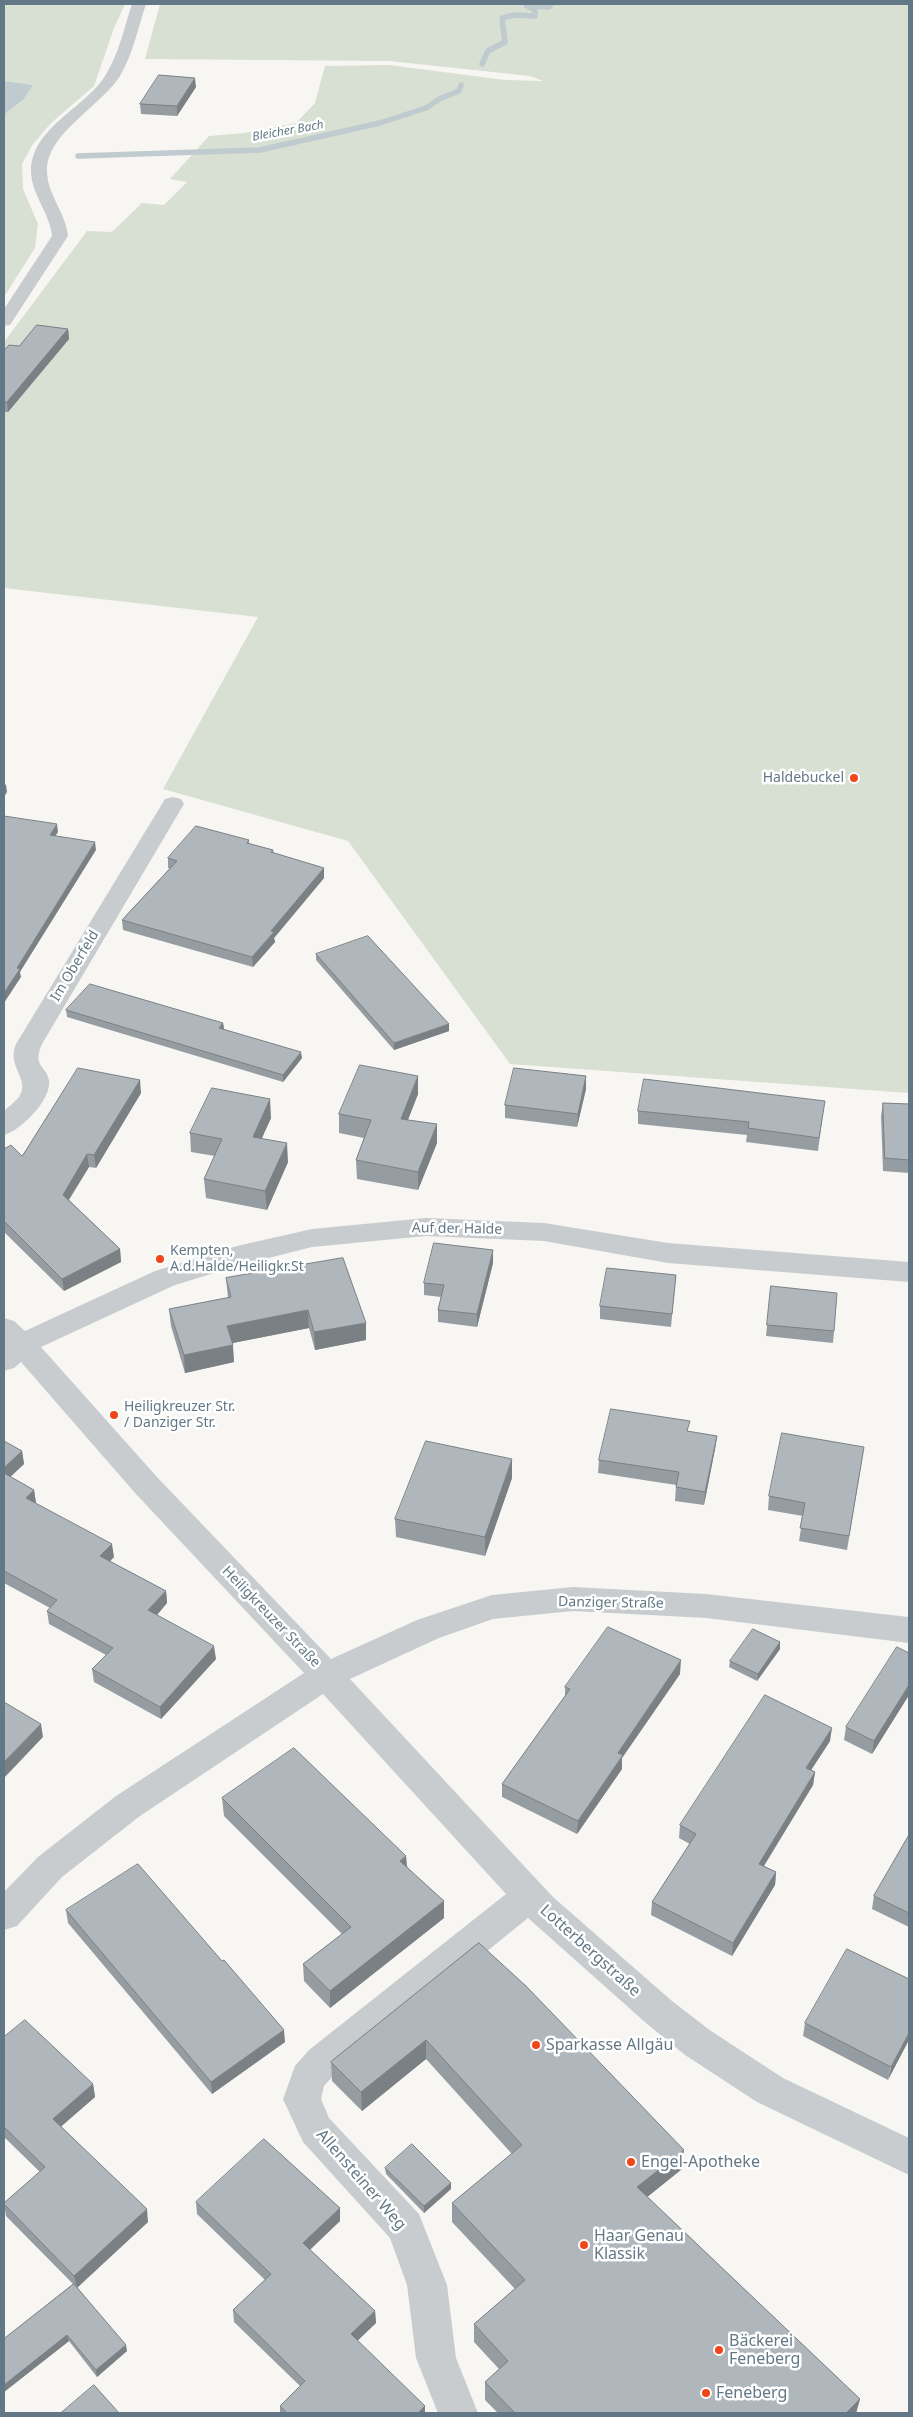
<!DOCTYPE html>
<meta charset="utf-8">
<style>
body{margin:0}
#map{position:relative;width:913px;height:2417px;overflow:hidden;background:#f7f6f3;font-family:"Noto Sans",sans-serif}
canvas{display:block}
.frame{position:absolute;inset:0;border:5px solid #637886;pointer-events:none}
</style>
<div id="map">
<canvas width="913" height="2417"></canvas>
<div class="frame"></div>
</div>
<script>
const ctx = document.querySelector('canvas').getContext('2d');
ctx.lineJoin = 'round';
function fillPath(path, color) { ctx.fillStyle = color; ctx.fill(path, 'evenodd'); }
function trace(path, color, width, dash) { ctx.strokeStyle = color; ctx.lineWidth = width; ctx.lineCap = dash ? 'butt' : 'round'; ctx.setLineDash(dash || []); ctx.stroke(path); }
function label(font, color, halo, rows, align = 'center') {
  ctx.font = font + ' "Noto Sans",sans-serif'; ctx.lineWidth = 5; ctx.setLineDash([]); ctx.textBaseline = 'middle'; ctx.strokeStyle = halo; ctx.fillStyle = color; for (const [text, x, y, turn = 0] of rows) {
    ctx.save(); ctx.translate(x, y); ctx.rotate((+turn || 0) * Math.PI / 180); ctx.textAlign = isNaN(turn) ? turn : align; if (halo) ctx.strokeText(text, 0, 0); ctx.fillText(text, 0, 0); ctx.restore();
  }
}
const green = new Path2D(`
 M4,4H125L114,28L94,86L51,123L33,144L22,164L23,189L38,224L35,248L4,297V123L6,113L23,100L32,85L4,81Z
 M160,4H909V1093L510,1064L348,841L163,789L258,617L4,588V342L87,231L112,232L142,203L164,205L187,182L170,179L209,136L245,133L296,123L315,103L325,66L389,65L505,80L543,81L530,76L389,61L145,59Z`);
const water = new Path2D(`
 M4,81L33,85L23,100L6,113L4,123Z`);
const stream = new Path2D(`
 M482,64L488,51L505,42L502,18L514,15L535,16V10L527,6L549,7L551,4
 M78,156L260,150L380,123L426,108L441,98L459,91L461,85`);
const minor = new Path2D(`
 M132,4H146C138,28 133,54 120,76C101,106 46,134 47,171C47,194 66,213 68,236L10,325L4,326V309L52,236C50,213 31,194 31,171C31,128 85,108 105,76C119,54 124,28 132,4Z
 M173,797L181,799L184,804L42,1044C32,1067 46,1065 49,1080C52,1100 20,1131 4,1135V1111C8,1107 15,1102 19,1097C31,1079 6,1067 16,1044L162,804L165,799Z
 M426,1218L544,1223L668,1243L909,1262V1282L668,1263L544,1241L426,1236L312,1247L241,1265L175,1285L41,1347L157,1477L331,1659L417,1620L492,1595L573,1587L706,1594L909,1617V1643L706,1618L573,1611L493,1619L439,1638L350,1679L553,1897L672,2001L711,2031L783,2078L909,2138V2175L757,2102L685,2055L646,2023L528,1918L335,2074L324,2086L321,2099L329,2118L419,2214L447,2285L456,2358L478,2413H438L416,2358L407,2285L390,2238L303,2142L283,2099L295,2066L309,2050L506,1894L323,1694L140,1816L62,1877L17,1926L4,1930V1892L38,1857L116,1796L304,1673L135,1493L21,1362L14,1368L4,1371V1318L14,1321L25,1331L155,1271L237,1246L312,1229Z`);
const wall = new Path2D(`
 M196,87L177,116L141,114L140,104Z
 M68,329L69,339L8,412H4V350L19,346Z
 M249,840V844L273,850L274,853L324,868V878L274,938L275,942L253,967L123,930L122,920L170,868H168V858Z
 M316,954L449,1024V1031L394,1050L316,960Z
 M66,1010L223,1023L224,1029L302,1058L283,1082L67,1017Z
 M586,1076V1089L577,1127L505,1118V1105Z
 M141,1093L96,1168L89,1167L69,1200L120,1249L121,1262L64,1291L4,1232V1149L22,1156Z
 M418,1094L408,1120L437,1143L418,1190L357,1179L356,1160L364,1138L339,1133V1114Z
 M883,1103L909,1104V1173L883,1171L881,1116Z
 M638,1111L823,1113L818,1151L746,1142L747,1135L638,1124Z
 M271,1118L261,1139L288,1162L267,1210L206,1198L204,1179L215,1156L191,1152L190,1133Z
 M343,1258L366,1340L315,1350L309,1328L232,1343L234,1362L185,1373L171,1326L169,1309L228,1298L226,1278Z
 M493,1263L477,1327L438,1322V1310L441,1297L424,1295V1283Z
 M676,1275L671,1327L600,1319V1306Z
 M771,1286L834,1331L833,1343L766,1336Z
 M689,1432L717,1436L715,1449L704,1505L675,1501L676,1485L598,1473L599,1460Z
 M4,1441L22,1451L24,1464L10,1477L34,1490L36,1503H35L114,1557L110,1561L166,1591L167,1603L157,1615L216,1659L161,1719L94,1682L92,1669L106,1655L49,1624L47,1611L50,1608L4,1583Z
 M862,1460L847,1550L799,1541L803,1516L768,1510L769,1496Z
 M512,1478L485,1556L396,1537L395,1519Z
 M780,1642V1649L757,1681L729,1667L730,1661Z
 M909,1653V1695L872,1754L844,1740L846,1727Z
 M680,1674L622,1758V1769L577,1834L502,1797V1784L565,1696V1687Z
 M830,1741L811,1770L815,1772L813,1785L764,1866L776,1872L775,1885L732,1956L651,1915L652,1902L690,1844L679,1838L680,1825Z
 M222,1798L406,1856L407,1866L444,1918L330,2008L304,1981L303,1964L342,1934L224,1816Z
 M909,1835V1927L872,1909L874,1896Z
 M66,1910L222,1961L285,2042L212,2094L68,1923Z
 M479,1943L682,2169L647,2197L860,2399L856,2413H498L485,2400V2382L499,2369L474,2342V2324L515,2289L452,2222V2203L512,2154L426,2059L362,2111L332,2081L331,2062Z
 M909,1979L888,2080L803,2036L805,2023Z
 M4,2037L93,2084L95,2097L61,2126L148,2222L77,2287L127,2351L97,2377L69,2341L4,2392V2339L73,2284L6,2216L4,2203L40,2172L4,2137Z
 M385,2168L451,2183V2189L424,2213L386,2174Z
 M196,2202L340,2221L310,2250L375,2311L376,2323L357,2341L425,2413H280V2406L300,2386L234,2322L233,2310L265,2280L197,2214Z`);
const shadedWall = new Path2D(`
 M195,78L196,87L177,116V106Z
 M68,329L69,339L8,412L7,402Z
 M6,784L7,792L4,797V787Z
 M57,824L58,832L51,843L50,835Z
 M95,842L96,850L20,972L21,977L4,1003V993L17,968Z
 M324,868V878L274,938L275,942L253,967L252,957L271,931Z
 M223,1023L224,1029L219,1028Z
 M449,1024V1031L394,1050V1043Z
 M301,1052L302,1058L283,1082V1075Z
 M418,1076V1094L401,1137V1119Z
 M586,1076V1089L577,1127L578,1114Z
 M140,1080L141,1093L96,1168L94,1155Z
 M270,1099L271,1118L254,1156L253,1137Z
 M437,1124V1143L418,1190V1172Z
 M287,1143L288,1162L267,1210L265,1191Z
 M87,1154L89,1167L64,1207L63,1195Z
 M120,1249L121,1262L64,1291L62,1279Z
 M493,1250V1263L477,1327V1314Z
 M308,1310L309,1328L228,1344L227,1326Z
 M366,1323V1340L315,1350L314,1332Z
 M233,1345L234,1362L185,1373L184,1355Z
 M717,1436L715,1449L704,1505L705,1492Z
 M22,1451L24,1464L4,1483V1468Z
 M512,1459V1478L485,1556V1537Z
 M34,1490L36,1503L28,1511L26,1498Z
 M112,1544L114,1557L102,1569L100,1556Z
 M166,1591L167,1603L150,1623L148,1610Z
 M780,1642V1649L757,1681L758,1674Z
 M214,1646L216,1659L161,1719L160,1707Z
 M681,1660L680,1674L622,1758V1769L577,1834L578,1821L618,1753Z
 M909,1685V1695L872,1754L874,1741Z
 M41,1724L43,1737L4,1778V1762Z
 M832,1728L830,1741L804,1781L806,1768Z
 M815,1772L813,1785L757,1877L759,1864Z
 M406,1856L407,1873L400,1861Z
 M776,1872L775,1885L732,1956L733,1943Z
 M444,1901V1918L330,2008V1991Z
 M284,2030L285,2042L212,2094L211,2082Z
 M909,2033V2040L888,2080L891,2067Z
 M426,2040V2059L362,2111L361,2092Z
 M93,2084L95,2097L56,2131L53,2119Z
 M684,2150L682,2169L636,2206L637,2187Z
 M451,2183V2189L424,2213V2206Z
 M340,2208V2221L304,2255L303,2243Z
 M147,2209L148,2222L77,2288L74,2276Z
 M375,2311L376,2323L352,2346L351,2334Z
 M67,2335L69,2341L4,2392V2385Z
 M126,2345L127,2351L97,2377L96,2370Z
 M860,2399L856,2413H846Z
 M425,2406V2413H418Z`);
const building = new Path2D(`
 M159,75L195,78L177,106L140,104Z
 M37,325L68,329L7,402H4V350L9,345L19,346Z
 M4,816L57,824L50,835L95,842L17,968L20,969L4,993Z
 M196,826L249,840L247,843L273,850L271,852L324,868L271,931L274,932L252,957L122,920L177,861L168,858Z
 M368,936L449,1024L394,1043L316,954Z
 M90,984L223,1023L219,1028L301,1052L283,1075L66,1010Z
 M360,1065L418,1076L401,1119L437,1124L418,1172L356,1160L371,1120L339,1114Z
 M78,1068L140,1080L94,1155L87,1154L63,1195L120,1249L62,1279L4,1221V1149L11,1145L22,1156Z
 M514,1068L586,1076L578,1114L505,1105Z
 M644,1079L825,1101L819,1138L748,1128L749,1122L638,1111Z
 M212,1088L270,1099L253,1137L287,1143L265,1191L204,1179L222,1139L190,1133Z
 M883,1103L909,1104V1160L885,1158Z
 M434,1243L493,1250L477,1314L438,1310L444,1285L424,1283Z
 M343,1258L366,1323L314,1332L308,1310L227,1326L233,1345L184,1355L169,1309L231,1297L226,1278Z
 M607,1268L676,1275L672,1314L600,1306Z
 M771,1286L837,1293L834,1331L767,1325Z
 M611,1409L690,1421L687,1431L717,1436L705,1492L676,1487L679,1472L599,1460Z
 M782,1433L864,1447L849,1536L800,1528L805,1503L769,1496Z
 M4,1441L22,1451L4,1468Z
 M426,1441L512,1459L485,1537L395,1519Z
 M4,1473L34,1490L26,1498L112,1544L100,1556L166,1591L148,1610L214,1646L160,1707L92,1669L113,1648L47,1611L57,1600L4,1571Z
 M608,1627L681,1660L618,1753L623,1755L578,1821L502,1784L570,1689L565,1687Z
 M753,1629L780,1642L758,1674L730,1661Z
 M897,1647L909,1653V1685L874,1741L846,1727Z
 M765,1695L832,1728L806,1768L815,1772L759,1864L776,1872L733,1943L652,1902L696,1834L680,1825Z
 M4,1702L41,1724L4,1762Z
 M294,1748L406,1856L400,1861L444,1901L330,1991L303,1964L351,1927L222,1798Z
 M909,1835V1913L874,1896Z
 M138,1864L222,1961L224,1960L284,2030L211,2082L66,1910Z
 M479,1943L526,1986L684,2150L637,2187L860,2399L846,2413H515L485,2382L508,2361L474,2324L525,2280L452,2203L522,2145L426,2040L361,2092L331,2062Z
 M847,1949L909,1979V2033L891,2067L805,2023Z
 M25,2020L93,2084L53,2119L147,2209L74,2276L4,2204V2203L45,2167L4,2127V2037Z
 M264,2139L340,2208L303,2243L375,2311L351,2334L425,2406L418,2413H287L280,2406L305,2381L233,2310L271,2274L196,2202Z
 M412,2144L451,2183L424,2206L385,2168Z
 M74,2284L126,2345L96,2370L67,2335L4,2385V2339Z
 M94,2385L119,2413H61Z`);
const markers = [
 [854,778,5,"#f04419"],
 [160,1259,5,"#f04419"],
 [114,1415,5,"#f04419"],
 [536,2045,5,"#f04419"],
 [631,2162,5,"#f04419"],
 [584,2245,5,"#f04419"],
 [719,2350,5,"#f04419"],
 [706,2393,5,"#f04419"]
];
const farWaternames = [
 ["Bleicher Bach",288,131,-10]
];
const poiNames = [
 ["Haldebuckel",844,778,"right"],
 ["Kempten,",170,1251],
 ["A.d.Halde/Heiligkr.St",170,1267],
 ["Heiligkreuzer Str.",124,1407],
 ["/ Danziger Str.",124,1423]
];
const streetNames = [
 ["Im Oberfeld",75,966,-59],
 ["Auf der Halde",457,1229,1],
 ["Danziger Straße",611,1603,1],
 ["Heiligkreuzer Straße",271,1617,46]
];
const nearStreetnames = [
 ["Lotterbergstraße",590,1951,42],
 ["Allensteiner Weg",361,2180,49]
];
const nearPoinames = [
 ["Sparkasse Allgäu",546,2045],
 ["Engel-Apotheke",641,2162],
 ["Haar Genau",594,2236],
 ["Klassik",594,2254],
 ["Bäckerei",729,2341],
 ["Feneberg",729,2359],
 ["Feneberg",716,2393]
];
fillPath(green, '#d8dfd3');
fillPath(water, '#bfcbcf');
trace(stream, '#bfcbcf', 5.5);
fillPath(minor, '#c9cccf');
fillPath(wall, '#969da2');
fillPath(shadedWall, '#7a8084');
fillPath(building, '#afb7bc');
trace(building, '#7a8084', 1);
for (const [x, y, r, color] of markers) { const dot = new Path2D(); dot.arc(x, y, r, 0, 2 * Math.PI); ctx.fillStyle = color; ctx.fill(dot); trace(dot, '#fff', 2); }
label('italic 12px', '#5f7a83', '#fff', farWaternames);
label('14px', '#637886', '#fff', poiNames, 'left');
label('14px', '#637886', '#fff', streetNames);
label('16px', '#637886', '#fff', nearStreetnames);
label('16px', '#637886', '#fff', nearPoinames, 'left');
</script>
